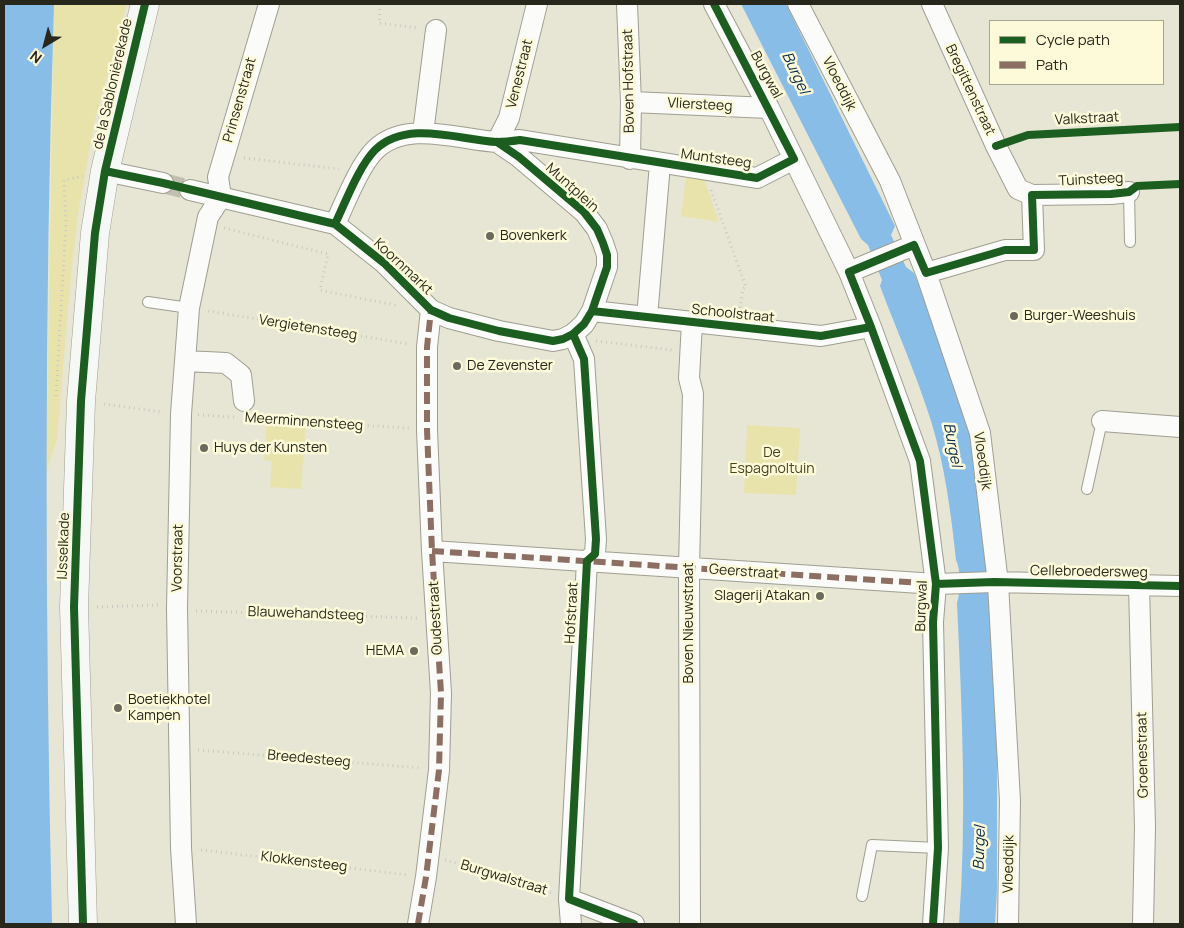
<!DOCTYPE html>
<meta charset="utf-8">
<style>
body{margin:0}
#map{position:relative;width:1184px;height:928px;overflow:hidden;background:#e7e6d5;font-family:Manrope,sans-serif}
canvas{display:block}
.frame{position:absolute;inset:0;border:5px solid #28271b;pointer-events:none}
.legend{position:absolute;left:989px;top:20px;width:175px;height:65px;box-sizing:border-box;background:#fdfada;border:1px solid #a8a68e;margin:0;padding:6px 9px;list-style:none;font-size:15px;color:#28271b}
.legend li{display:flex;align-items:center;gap:10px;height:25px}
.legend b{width:25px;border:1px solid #a8a68e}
.north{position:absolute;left:20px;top:20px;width:50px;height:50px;-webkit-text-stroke:4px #fdfada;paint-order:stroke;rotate:217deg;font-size:14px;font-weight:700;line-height:20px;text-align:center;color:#28271b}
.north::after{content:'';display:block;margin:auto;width:18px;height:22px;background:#28271b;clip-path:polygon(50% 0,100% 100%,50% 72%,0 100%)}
</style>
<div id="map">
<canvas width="1184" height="928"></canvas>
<div class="frame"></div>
<ul class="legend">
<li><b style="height:6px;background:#1b5e20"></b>Cycle path</li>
<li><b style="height:6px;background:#8d6e63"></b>Path</li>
</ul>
<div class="north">N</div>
</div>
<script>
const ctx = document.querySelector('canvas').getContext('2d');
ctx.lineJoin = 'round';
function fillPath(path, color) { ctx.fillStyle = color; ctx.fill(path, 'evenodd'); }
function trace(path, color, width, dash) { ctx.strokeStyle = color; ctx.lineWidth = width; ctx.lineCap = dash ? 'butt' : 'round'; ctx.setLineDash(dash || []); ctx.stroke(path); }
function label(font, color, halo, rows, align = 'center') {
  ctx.font = font + ' Manrope,sans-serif'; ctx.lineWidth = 5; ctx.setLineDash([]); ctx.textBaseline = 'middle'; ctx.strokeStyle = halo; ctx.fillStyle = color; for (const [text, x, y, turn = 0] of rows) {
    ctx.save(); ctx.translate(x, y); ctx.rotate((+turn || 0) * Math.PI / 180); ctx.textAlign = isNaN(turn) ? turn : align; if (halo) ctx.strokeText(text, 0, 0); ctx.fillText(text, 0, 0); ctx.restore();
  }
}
const green = new Path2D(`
 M54,4H127L95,120L79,208L72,265L57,438L46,475Z
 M686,178L704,179L719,222L681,216Z
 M267,418L306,421L301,489L270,487L272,461L264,460Z
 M747,425L800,428L796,495L744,493Z`);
const water = new Path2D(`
 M4,4H54C44,311 45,617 52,924H4Z
 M741,4H786L895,226L891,235L906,267L914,273L939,334L967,418L978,462L987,564L988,595L992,600L997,753V890L995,924H959C967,817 962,710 957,603C961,592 961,570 956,560C951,513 945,466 931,421C917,376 897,331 880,286L882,280L868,245L861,239Z`);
const streetTunnel = new Path2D(`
 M163,183L190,190`);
const path = new Path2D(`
 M380,4L379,23L418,28
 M244,158L339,169
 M711,190L746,287L743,289L740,308
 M224,228L328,254L320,290L399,306
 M208,311L409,344
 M596,341L672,350
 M56,396L66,223L64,180L83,176
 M104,404L162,412
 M198,415L234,417
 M253,419L409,428
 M97,607L158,605
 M196,611L417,618
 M198,750L421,768
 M201,850L408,875
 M445,860L506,877L552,893`);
const lane = new Path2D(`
 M1129,192L1130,242
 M148,302L189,308
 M1087,489L1102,421
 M862,896L872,845L938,848`);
const street = new Path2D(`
 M627,4L631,102L630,159
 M714,4L769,108L849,272L871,327L920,461L936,584L933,622L938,848L933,924
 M798,4L890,181L926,273L980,433L998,583L1010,801L1008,924
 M932,4L996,146L1018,189L1032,195L1111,194L1129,192
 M631,102L769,108
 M423,133L436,30
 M497,142L509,118L537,4
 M105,171L163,183
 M190,190L335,224L384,263L431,310L449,318L499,331L553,341L563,339L573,334L584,324L592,311L607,267V255L603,243L597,229L584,212L519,157L497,142
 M221,197L218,177L269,4
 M335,224C345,203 359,166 375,150C407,119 459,140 497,142C505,142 513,141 520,140L757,178L794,159
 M849,272L914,245
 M926,273L1005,250H1034L1032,195
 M592,311L821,336L871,327
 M647,317L660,164
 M185,361L226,363L241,375L244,401
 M1102,421L1180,427
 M432,551L936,584L994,582L1180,586
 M1139,585L1145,827L1143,924
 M569,899L634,924
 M186,924L181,848L177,608L181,414L189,308L208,217L221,197
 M418,924L426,877L439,770L441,693L432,551L427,430V347L431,310
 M571,924L569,899L587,561L595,554L596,539L584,359L573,334
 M690,924L689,568L693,394L689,378L692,322`);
const secondary = new Path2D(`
 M83,924L74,607L81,401L95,233L105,171L145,4`);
const quiet = new Path2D(`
 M432,551L936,584
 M418,924L426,877L439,770L441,693L432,551L427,430V347L431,310`);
const cycleway = new Path2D(`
 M996,146L1028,135L1180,127
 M105,171L163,183L335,224L384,263L431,310L449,318L499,331L553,341L563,339L573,334L584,324L592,311L607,267V255L603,243L597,229L584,212L519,157L497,142
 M335,224C345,203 359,166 375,150C407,119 459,140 497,142C505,142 513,141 520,140L757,178L794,159L714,4
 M592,311L821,336L871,327
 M573,334L584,359L596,539L595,554L587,561L569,899L634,924
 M936,584L994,582L1180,586
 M83,924L74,607L81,401L95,233L105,171L145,4
 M933,924L938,848L933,622L936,584L920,461L871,327L849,272L914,245L926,273L1005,250H1034L1032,195L1111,194L1129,192L1137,186L1180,184`);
const markers = [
 [490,236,5,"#6b6a5c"],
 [1014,316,5,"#6b6a5c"],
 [457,366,5,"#6b6a5c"],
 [204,448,5,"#6b6a5c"],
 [820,596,5,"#6b6a5c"],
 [414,651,5,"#6b6a5c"],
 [118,708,5,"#6b6a5c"]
];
const streetNames = [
 ["Venestraat",520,74,-76],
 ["Burgwal",766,75,62],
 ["Boven Hofstraat",629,81,-91],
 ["de la Sablonièrekade",113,84,-77],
 ["Vloeddijk",839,84,63],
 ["Bregittenstraat",970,90,65],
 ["Prinsenstraat",240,100,-74],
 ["Vliersteeg",700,105,3],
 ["Valkstraat",1087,119,-3],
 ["Muntsteeg",716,159,8],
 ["Tuinsteeg",1091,180,-3],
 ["Muntplein",572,188,42],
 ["Koornmarkt",403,267,43],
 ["Schoolstraat",733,314,6],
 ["Vergietensteeg",308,328,9],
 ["Meerminnensteeg",304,422,4],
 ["Vloeddijk",982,461,82],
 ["IJsselkade",64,546,-88],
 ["Voorstraat",178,558,-89],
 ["Geerstraat",744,572,4],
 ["Cellebroedersweg",1089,572,1],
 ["Burgwal",922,606,-88],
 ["Hofstraat",572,613,-87],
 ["Blauwehandsteeg",306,614,2],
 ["Oudestraat",436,618,-93],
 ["Boven Nieuwstraat",689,623,-90],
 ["Groenestraat",1143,755,-91],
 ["Breedesteeg",309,759,5],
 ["Klokkensteeg",304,862,7],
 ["Vloeddijk",1009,864,-89],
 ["Burgwalstraat",504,878,17]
];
const poiNames = [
 ["Bovenkerk",500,236],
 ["Burger-Weeshuis",1024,316],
 ["De Zevenster",467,366],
 ["Huys der Kunsten",214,448],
 ["Slagerij Atakan",810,596,"right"],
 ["HEMA",404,651,"right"],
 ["Boetiekhotel",128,700],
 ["Kampen",128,716]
];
const parkNames = [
 ["De",772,453],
 ["Espagnoltuin",772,469]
];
const waterNames = [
 ["Burgel",795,73,65],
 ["Burgel",952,445,79],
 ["Burgel",980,848,-88]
];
fillPath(green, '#e8e3ab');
fillPath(water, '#87bde7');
trace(streetTunnel, '#c1c0b0', 20, [20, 10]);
trace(lane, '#9f9e91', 12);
trace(street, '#9f9e91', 22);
trace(secondary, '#9f9e91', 29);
trace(path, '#c9c9c2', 3, [1, 4]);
trace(lane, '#fbfbf9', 10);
trace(street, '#fbfbf9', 20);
trace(secondary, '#f6f8f6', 28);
trace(quiet, '#8d6e63', 6, [12, 6]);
trace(cycleway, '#1b5e20', 8);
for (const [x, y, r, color] of markers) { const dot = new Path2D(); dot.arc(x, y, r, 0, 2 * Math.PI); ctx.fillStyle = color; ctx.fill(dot); trace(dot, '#fdfada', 2); }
label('14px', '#28271b', '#fdfada', streetNames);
label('14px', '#28271b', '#fdfada', poiNames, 'left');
label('14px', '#484419', '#fdfada', parkNames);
label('italic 15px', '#0d2e49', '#fdfada', waterNames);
</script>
